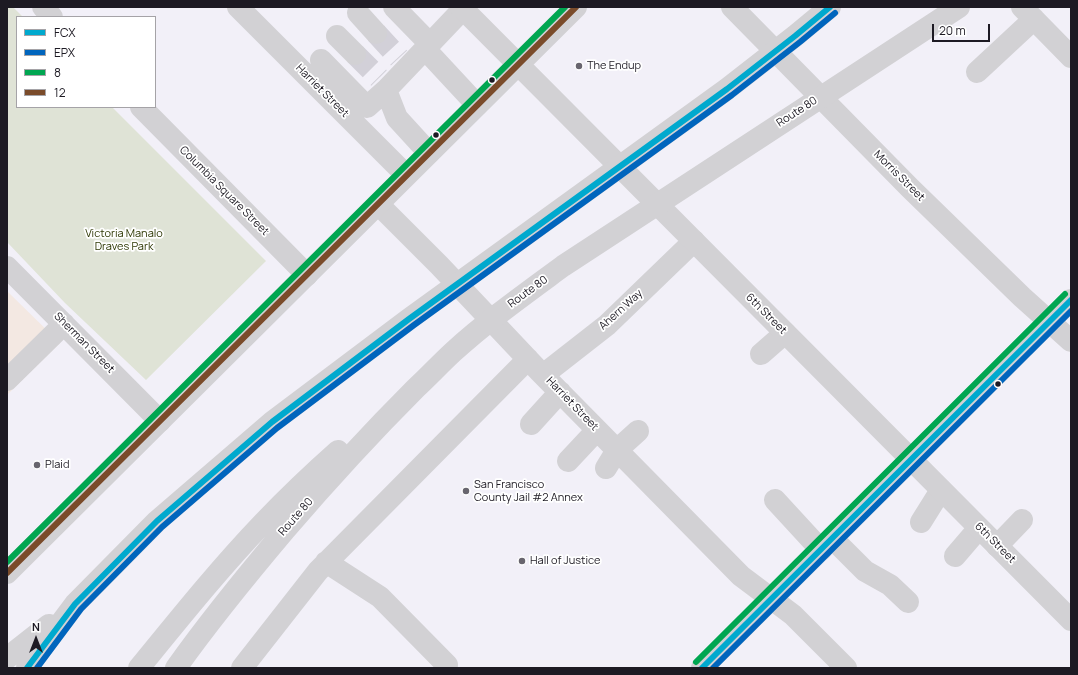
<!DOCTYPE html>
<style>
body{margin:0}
#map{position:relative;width:1078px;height:675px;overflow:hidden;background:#f2f0f8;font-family:Manrope,sans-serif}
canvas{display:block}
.frame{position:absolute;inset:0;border:8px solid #1d1a23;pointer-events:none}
.legend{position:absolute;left:16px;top:16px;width:140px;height:92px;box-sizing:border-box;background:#fff;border:1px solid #a5a3a7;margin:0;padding:5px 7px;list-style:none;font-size:12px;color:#1d1a23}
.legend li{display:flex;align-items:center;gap:8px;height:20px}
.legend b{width:20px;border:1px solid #a5a3a7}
.north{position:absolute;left:16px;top:619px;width:40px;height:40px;-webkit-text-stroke:3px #fff;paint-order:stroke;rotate:0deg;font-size:11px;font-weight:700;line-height:16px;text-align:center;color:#1d1a23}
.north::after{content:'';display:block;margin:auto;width:14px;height:18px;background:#1d1a23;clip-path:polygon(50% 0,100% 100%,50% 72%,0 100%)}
.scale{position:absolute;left:932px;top:24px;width:58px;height:18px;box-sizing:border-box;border:2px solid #1d1a23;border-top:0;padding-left:5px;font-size:12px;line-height:14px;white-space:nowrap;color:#1d1a23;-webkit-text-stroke:3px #fff;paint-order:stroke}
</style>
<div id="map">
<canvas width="1078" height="675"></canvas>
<div class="frame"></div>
<ul class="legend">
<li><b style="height:5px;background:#00a9ce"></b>FCX</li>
<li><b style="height:5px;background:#0065bd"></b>EPX</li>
<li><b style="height:5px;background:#00a651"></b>8</li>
<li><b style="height:5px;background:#7a4b2a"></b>12</li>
</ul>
<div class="north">N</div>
<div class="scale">20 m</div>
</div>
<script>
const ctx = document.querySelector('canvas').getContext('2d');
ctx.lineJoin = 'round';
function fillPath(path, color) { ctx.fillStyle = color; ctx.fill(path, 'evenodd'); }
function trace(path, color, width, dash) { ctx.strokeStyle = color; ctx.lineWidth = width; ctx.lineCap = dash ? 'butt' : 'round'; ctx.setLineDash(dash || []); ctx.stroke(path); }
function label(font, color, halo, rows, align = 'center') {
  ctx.font = font + ' Manrope,sans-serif'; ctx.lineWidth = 3.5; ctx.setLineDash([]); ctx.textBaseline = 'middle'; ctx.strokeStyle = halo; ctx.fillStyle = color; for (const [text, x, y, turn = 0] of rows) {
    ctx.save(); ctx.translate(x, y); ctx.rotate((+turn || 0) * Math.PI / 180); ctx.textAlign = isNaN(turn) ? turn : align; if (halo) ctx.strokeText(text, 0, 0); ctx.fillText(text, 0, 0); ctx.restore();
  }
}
const education = new Path2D(`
 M7,291L60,343L7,395Z`);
const green = new Path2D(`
 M7,7H13L23,17H17V107H112L266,261L146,380L65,303L7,242Z`);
const minorTunnel = new Path2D(`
 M376,33L399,58
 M355,54L379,78`);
const minor = new Path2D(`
 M43,7L52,17
 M238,7L406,175
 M394,7L430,44
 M732,7L910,188L1022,297L1071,341
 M1022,7L1071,57
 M358,13L376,33
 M337,36L355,54
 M425,49L477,105
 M321,60L367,107L386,90
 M977,72L1034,19
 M141,107L307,275
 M429,153L397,118L386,90L463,9
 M378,204L439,265L540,372L741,576L793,615L846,668
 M7,267L160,421
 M761,354L785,333
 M543,375L607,325L694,241
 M7,380L64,324
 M531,424L560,392
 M568,461L597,430
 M606,468L617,450L638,431
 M775,500L821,550
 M921,522L941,490
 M832,538L865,571L890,585L908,602
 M997,546L1022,520
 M955,556L979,528
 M326,562L380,597L447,665
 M242,668L318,571L528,359`);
const major = new Path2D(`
 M461,7L1071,620
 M7,573L576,7
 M702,668L1071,300`);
const highway = new Path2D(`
 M7,658L49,625
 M27,668L75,604L157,521L272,422L409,319L727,89L795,36L830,7
 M139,668C179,619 219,569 263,523C287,498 312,474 338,451
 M176,668C210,620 247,575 285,530C327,481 370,434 416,388C429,376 440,364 453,352C487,321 525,294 563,266L959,7`);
const bus1 = new Path2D(`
 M27,668L75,604L157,521L272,422L409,319L727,89L795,36L830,7
 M702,668L1071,300`);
const bus2 = new Path2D(`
 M37,668L81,609L162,527L277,428L414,325L732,95L800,42L835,13
 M713,668L1071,311`);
const bus3 = new Path2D(`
 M7,562L565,7
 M696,662L1065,294`);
const bus4 = new Path2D(`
 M7,573L576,7`);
const markers = [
 [579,66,4,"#68656e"],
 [492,80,3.5,"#1d1a23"],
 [436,135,3.5,"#1d1a23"],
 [998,384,3.5,"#1d1a23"],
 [37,465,4,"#68656e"],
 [466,491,4,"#68656e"],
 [522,561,4,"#68656e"]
];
const poiNames = [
 ["The Endup",587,66],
 ["Plaid",45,465],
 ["San Francisco",474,485],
 ["County Jail #2 Annex",474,498],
 ["Hall of Justice",530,561]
];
const streetNames = [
 ["Harriet Street",322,91,45],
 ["Route 80",797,112,-33],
 ["Morris Street",899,176,45],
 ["Columbia Square Street",224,191,45],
 ["Route 80",528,292,-36],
 ["Ahern Way",621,310,-42],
 ["6th Street",766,314,45],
 ["Sherman Street",84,343,45],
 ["Harriet Street",572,404,46],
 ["Route 80",296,517,-49],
 ["6th Street",995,543,45]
];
const parkNames = [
 ["Victoria Manalo",124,234],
 ["Draves Park",124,247]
];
fillPath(education, '#f3e8e2');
fillPath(green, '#dfe3d6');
trace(minorTunnel, '#d2d0d8', 22, [22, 11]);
trace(minor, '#d2d1d4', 22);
trace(major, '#d2d1d4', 22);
trace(highway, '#d2d1d4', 22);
trace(bus1, '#00a9ce', 6);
trace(bus2, '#0065bd', 6);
trace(bus3, '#00a651', 6);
trace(bus4, '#7a4b2a', 6);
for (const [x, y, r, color] of markers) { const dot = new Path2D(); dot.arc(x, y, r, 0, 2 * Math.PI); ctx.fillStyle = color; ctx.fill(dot); trace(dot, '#fff', 1.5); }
label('11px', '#1d1a23', '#fff', poiNames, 'left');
label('11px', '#1d1a23', '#fff', streetNames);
label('11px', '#2e3804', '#fff', parkNames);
</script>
